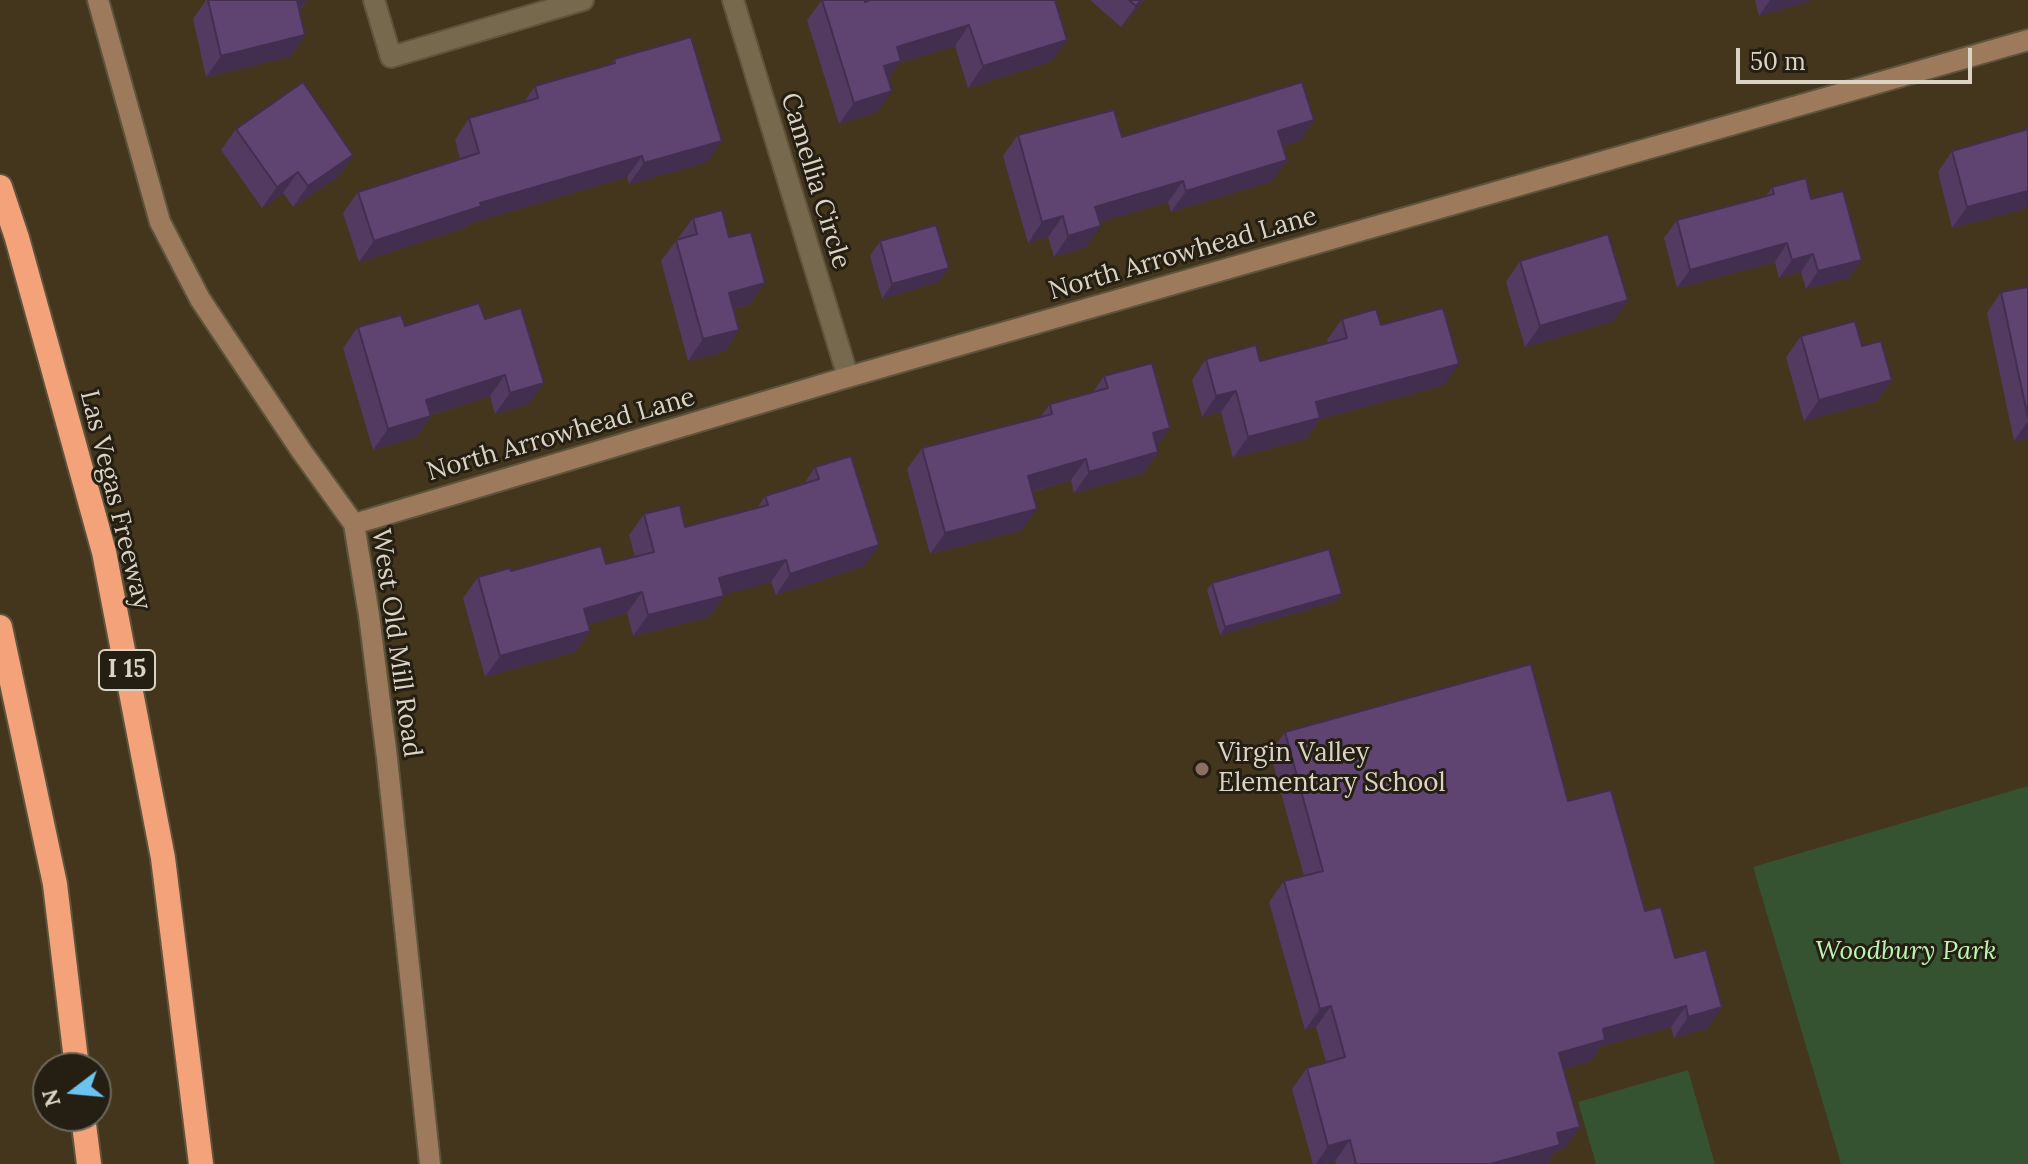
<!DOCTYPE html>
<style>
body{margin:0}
#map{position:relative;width:2028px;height:1164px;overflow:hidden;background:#43361c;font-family:Lora,serif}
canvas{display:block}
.north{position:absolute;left:32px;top:1052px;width:80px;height:80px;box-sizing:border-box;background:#241e13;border:2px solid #6d665a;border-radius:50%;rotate:254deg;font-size:22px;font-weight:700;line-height:32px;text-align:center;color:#dbd3c4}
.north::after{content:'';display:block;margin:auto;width:28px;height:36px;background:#6ac3f1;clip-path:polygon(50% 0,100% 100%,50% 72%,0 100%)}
.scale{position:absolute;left:1736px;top:48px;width:236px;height:36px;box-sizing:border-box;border:4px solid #dbd3c4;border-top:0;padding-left:10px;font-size:24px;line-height:28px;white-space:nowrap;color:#dbd3c4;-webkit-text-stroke:6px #241e13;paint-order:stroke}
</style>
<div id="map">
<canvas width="2028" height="1164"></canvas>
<div class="north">N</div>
<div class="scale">50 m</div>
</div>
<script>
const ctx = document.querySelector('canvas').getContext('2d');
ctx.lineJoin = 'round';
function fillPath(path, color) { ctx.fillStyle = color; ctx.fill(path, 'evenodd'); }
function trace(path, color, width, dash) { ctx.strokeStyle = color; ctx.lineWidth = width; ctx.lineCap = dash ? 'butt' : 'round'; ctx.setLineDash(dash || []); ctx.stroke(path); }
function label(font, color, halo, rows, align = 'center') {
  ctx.font = font + ' Lora,serif'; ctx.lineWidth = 6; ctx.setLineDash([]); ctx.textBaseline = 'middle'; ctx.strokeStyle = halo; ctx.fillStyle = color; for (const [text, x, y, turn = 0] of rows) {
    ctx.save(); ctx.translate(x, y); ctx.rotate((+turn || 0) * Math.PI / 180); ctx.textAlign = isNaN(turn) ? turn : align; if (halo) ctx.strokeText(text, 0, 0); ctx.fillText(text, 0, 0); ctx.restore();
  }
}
const green = new Path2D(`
 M2028,786V1164H1841L1753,867Z
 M1688,1070L1715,1164H1596L1578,1102Z`);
const street = new Path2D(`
 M374,0L391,57L583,0
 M733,0L848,377`);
const secondary = new Path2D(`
 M98,0L160,222L200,299L302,452L354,524L369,615L387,758L430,1164
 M354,524L848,377L2028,40`);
const highway = new Path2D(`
 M0,187L17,238L104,552L163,858L201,1164
 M0,627L55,884L77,1068
 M83,1116L89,1164`);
const wall = new Path2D(`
 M206,0H307L300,11L305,35L291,56L206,77L193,19Z
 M822,0H865V2L1055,0L1052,61L968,88L955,46L899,63L888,79L877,112L839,124L807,20Z
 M1090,0H1144L1121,27Z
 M1755,0H1812L1759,16Z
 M614,59L707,162L629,184L627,177L470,223L467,227L359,262L343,213L358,192L460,159L455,140L469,118L524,102L535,86L611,64Z
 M236,129L353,155L339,176L293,207L283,193L262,208L221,150Z
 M2028,129L2027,208L1952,228L1938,172L1952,151Z
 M1018,135L1300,141L1283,146L1272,181L1171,212L1168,202L1099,222L1086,247L1054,257L1048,237L1028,243L1003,156Z
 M1772,187L1811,199L1849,278L1806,289L1801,272L1779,278L1775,262L1677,288L1664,238L1677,220L1766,196Z
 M693,218L729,237L765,283L750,304L734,309L739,330L725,351L688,361L661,261Z
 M880,241L949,268L938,282L882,299L870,256Z
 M1520,261L1613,321L1525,347L1506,282Z
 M2028,287V439L2014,441L1987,313L2001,292Z
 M485,319L529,404L495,414L490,396L431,415V416L416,437L373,450L343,348L358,327L405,326Z
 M1342,319L1381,325L1444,385L1320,419L1306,439L1233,458L1221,412L1202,417L1192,380L1206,359L1260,361L1328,343L1327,340Z
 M1801,336L1862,346L1892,380L1877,401L1804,421L1786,357Z
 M1104,376L1157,446L1158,452L1144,473L1074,493L1071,480L1032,492L1022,530L930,554L907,469L922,448L1040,417L1050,404L1093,392Z
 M815,467L864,566L776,595L771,582L723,594L724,596L709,617L633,636L627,613L589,624L590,631L575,652L485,677L463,598L478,577L511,571L606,564L635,557L629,535L644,514L685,527L757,508L765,496L804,484Z
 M1212,583L1337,601L1220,635L1207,590Z
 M1285,732L1568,801L1645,911L1675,958L1708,1028L1674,1038L1671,1027L1601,1046L1591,1061L1563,1069L1565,1148L1556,1151L1547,1164H1336L1335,1161L1325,1164H1313L1292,1089L1307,1068L1326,1062L1316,1027L1305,1030L1269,902L1284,881L1304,876L1270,753Z`);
const shadedWall = new Path2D(`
 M296,0H307L296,16Z
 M1141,0H1144L1121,27L1136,6Z
 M1770,0H1812L1759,16Z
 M969,25L955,46L899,63L886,82L882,68L897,47Z
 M305,35L291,56L206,77L221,56Z
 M1067,40L1052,61L968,88L983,66Z
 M892,91L877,112L839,124L854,103Z
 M1314,120L1300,141L1263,152L1278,131Z
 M722,141L707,162L629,184L644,163Z
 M353,155L339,176L293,207L308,186Z
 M642,156L627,177L470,223L467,227L359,262L374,241L480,203Z
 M1287,160L1272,181L1171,212L1186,191Z
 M298,172L283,193L262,208L277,187Z
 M1183,181L1168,202L1080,228L1095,207Z
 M2028,187L2027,208L1952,228L1967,207Z
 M1063,216L1048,237L1028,243L1042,222Z
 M1101,226L1086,247L1054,257L1068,236Z
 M1787,243L1775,262L1677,288L1690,270Z
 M1813,254L1801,272L1779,278L1792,260Z
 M1862,260L1849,278L1806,289L1818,271Z
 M949,268L938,282L882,299L892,284Z
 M765,283L750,304L715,314L729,293Z
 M1628,300L1613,321L1525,347L1540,326Z
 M739,330L725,351L688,361L703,339Z
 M1459,364L1444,385L1320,419L1306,439L1233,458L1248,437L1316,402Z
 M505,375L490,396L411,421L426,400Z
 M1892,380L1877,401L1804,421L1819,400Z
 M544,383L529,404L495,414L510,393Z
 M1236,391L1221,412L1202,417L1216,396Z
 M431,416L416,437L373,450L388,429Z
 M2028,421V439L2014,441Z
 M1170,428L1155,449L1153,433Z
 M1158,452L1144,473L1074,493L1089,472Z
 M1086,459L1071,480L1013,497L1028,476Z
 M1037,509L1022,530L930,554L945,533Z
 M879,545L864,566L776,595L790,574Z
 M786,560L771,582L704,600L719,578Z
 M642,592L627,613L570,630L584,609Z
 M1342,594L1337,601L1220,635L1225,627Z
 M724,596L709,617L633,636L648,615Z
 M590,631L575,652L485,677L500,656Z
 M1331,1006L1316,1027L1305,1030L1320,1009Z
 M1686,1006L1671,1027L1601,1046L1591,1061L1544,1074L1559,1053L1603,1029Z
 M1722,1007L1708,1028L1674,1038L1688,1017Z
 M1580,1127L1565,1148L1556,1151L1547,1164H1490L1557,1133Z
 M1350,1140L1335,1161L1325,1164H1316L1328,1146Z`);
const building = new Path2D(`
 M208,0H297L305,35L221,56Z
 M822,0H865V2L870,0H1055L1067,40L983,66L969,25L897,47L901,61L884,66L892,91L854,103Z
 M1129,0H1141L1136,6Z
 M691,37L722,141L644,163L642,156L480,203L482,206L374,241L358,192L479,153L469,118L538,98L535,86L615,63L614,59Z
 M303,82L353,155L308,186L298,172L277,187L236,129Z
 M1302,82L1314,120L1278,131L1287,160L1186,191L1183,181L1095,207L1101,226L1068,236L1063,216L1042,222L1018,135L1114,110L1122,137Z
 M2028,129V191L1967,207L1952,151Z
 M1806,178L1811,199L1843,191L1862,260L1818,271L1813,254L1792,260L1787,243L1690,270L1677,220L1774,194L1772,187Z
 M722,210L729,237L751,232L765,283L729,293L739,330L703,339L676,240L697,234L693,218Z
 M936,225L949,268L892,284L880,241Z
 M1608,234L1628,300L1540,326L1520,261Z
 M2028,287V418L2001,292Z
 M479,303L485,319L521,308L544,383L510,393L505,375L426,400L431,416L388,429L358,327L401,315L405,326Z
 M1443,308L1459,364L1316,402L1320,418L1248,437L1236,391L1216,396L1206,359L1256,345L1260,361L1347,338L1342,319L1376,309L1381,325Z
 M1855,321L1862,346L1881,341L1892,380L1819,400L1801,336Z
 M1152,363L1170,428L1153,433L1158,452L1089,472L1086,459L1028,476L1037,509L945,533L922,448L1052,414L1050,404L1108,388L1104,376Z
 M851,456L879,545L790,574L786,560L719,578L724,596L648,615L642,592L584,609L590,631L500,656L478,577L510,568L511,571L601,546L606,564L654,552L644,514L680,505L685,527L768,505L765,496L819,479L815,467Z
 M1329,549L1342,594L1225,627L1212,583Z
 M1531,664L1568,801L1611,790L1645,911L1661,907L1675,958L1706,950L1722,1007L1688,1017L1686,1006L1603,1029L1605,1040L1559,1053L1580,1127L1557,1133L1560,1145L1490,1164H1356L1350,1140L1328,1146L1307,1068L1345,1057L1331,1006L1320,1009L1284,881L1323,871L1285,732Z`);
const markers = [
 [1202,769,8,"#8d6e63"]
];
const shields = [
 [127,670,56]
];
const shieldNames = [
 ["I 15",127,670]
];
const streetNames = [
 ["Camellia Circle",815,181,73],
 ["North Arrowhead Lane",1183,254,-16],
 ["North Arrowhead Lane",561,435,-16],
 ["Las Vegas Freeway",115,500,76],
 ["West Old Mill Road",396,643,82]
];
const poiNames = [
 ["Virgin Valley",1218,754],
 ["Elementary School",1218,784]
];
const parkNames = [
 ["Woodbury Park",1906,952]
];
fillPath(green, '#355231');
trace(street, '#5e543d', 24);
trace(secondary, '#5e543d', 24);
trace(highway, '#5e543d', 28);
trace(street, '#77694e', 20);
trace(secondary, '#9c7a5b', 20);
trace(highway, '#f4a279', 24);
fillPath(wall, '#523a61');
fillPath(shadedWall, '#422f4f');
fillPath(building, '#5f4371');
trace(building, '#422f4f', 2);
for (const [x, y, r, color] of markers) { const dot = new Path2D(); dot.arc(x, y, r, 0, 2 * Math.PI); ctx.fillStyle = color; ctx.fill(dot); trace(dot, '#241e13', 3); }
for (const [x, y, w] of shields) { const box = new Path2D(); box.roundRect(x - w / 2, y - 20, w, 40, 6); ctx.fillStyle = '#241e13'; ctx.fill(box); trace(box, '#dbd3c4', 2); }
label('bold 24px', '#dbd3c4', null, shieldNames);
label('26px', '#dbd3c4', '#241e13', streetNames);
label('26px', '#dbd3c4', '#241e13', poiNames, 'left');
label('italic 26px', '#b9f6b1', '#241e13', parkNames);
</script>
